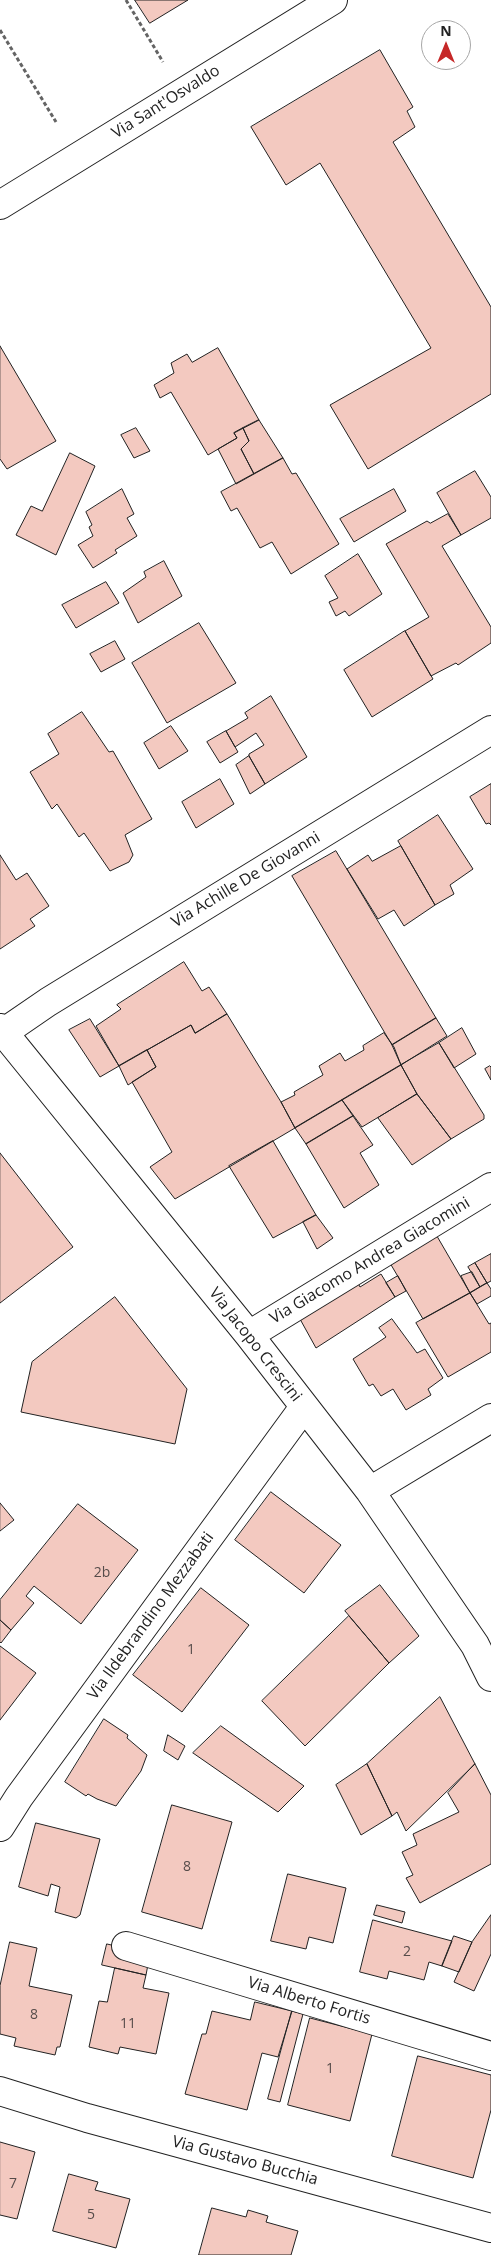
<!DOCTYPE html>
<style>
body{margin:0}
#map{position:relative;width:491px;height:2255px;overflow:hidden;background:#fff;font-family:"Open Sans",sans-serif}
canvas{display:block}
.north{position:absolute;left:421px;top:20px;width:50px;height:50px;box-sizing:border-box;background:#fff;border:1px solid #a7a7a7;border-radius:50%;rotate:0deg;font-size:14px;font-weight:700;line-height:20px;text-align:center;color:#222}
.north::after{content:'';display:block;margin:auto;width:18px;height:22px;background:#c62828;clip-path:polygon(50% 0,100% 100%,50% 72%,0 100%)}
</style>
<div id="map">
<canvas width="491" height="2255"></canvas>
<div class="north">N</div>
</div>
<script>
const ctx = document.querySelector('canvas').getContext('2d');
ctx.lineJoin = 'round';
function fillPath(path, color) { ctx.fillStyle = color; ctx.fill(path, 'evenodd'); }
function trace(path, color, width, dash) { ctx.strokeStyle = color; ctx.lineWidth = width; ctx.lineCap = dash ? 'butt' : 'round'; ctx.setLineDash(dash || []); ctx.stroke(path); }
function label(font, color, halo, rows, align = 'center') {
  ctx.font = font + ' "Open Sans",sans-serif'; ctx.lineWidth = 4; ctx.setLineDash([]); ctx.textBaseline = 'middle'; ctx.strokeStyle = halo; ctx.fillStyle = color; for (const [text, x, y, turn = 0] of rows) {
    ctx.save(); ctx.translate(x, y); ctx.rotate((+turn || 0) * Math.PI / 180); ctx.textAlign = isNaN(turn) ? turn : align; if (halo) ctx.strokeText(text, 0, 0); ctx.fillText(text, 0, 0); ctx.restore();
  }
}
const building = new Path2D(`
 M135,0H188L150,23Z
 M380,50L413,107L407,111L415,127L393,142L491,307V394L368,469L330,405L431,348L320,163L286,185L251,127Z
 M0,346L56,441L7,469L0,459Z
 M218,348L259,420L234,433L237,438L208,455L171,392L160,398L154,385L174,373L171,363L187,354L192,362Z
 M259,420L283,458L254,474L241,449L249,441L243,428Z
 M136,428L150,451L134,458L121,435Z
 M243,428L249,441L241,449L254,474L236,484L218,449L237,438L234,433Z
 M70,453L95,466L56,555L16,535L31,506L42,511Z
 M283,458L292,474L296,473L339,544L291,574L272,542L260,548L237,508L231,511L221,492Z
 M475,471L491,497V518L461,535L437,493Z
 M122,489L134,514L127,518L137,536L115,550L117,553L93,568L78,545L93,536L89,527L92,525L86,512Z
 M394,489L406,511L354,542L340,519Z
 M448,514L461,535L442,546L491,627V643L458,665L456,663L431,676L405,631L429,617L386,544L427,521L430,523Z
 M358,554L382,594L349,616L345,611L336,616L329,602L338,598L325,576Z
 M164,561L182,596L138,623L123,593L146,577L144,572Z
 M106,582L119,603L76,628L62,605Z
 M199,623L236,683L167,723L132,663Z
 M405,631L433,679L372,717L344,670Z
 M115,641L125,659L101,672L90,654Z
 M271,696L307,757L265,784L249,756V754L264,745L256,733L235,747L226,731L248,718L245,713Z
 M82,712L109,752L113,751L152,819L125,835L133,855L129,862L110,871L84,833L79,837L57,804L52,809L30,772L59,754L48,734Z
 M171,726L188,751L159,769L144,743Z
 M226,731L238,752L220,763L207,742Z
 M249,756L265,784L250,794L236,765Z
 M220,779L234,804L196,828L182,802Z
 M491,784V825L489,823L486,824L470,797Z
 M438,815L473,869L450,885L454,894L435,905L398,841Z
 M401,846L435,905L404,926L394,910L378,919L347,869L368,855L372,861Z
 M336,851L436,1018L392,1045L292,876Z
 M0,855L16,880L27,873L49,906L30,919L35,926L0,949Z
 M184,962L202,991L209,987L227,1014L195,1033L191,1025L119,1066L96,1026L121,1009L117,1005Z
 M227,1014L281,1102L295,1128L175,1199L150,1167L172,1152L132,1082L156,1067L147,1050L191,1025L195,1033Z
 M436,1018L447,1036L401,1065L392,1045Z
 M90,1019L119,1066L100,1077L69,1030Z
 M462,1028L476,1054L454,1068L439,1043Z
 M384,1033L394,1047L401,1065L295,1128L281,1102L295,1095L294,1092L323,1075L319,1066L340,1053L345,1061L364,1050L363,1046Z
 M439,1043L484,1115V1119L451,1139L417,1094L401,1065Z
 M147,1050L156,1067L128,1085L119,1066Z
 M401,1065L417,1094L362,1127L342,1100Z
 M490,1066L491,1067V1080L485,1069Z
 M417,1094L451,1139L412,1165L378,1118Z
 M342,1100L353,1116L306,1144L295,1128Z
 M353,1116L373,1145L360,1153L379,1185L344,1208L306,1144Z
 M273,1141L316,1215L273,1238L229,1166Z
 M0,1153L73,1247L0,1303Z
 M316,1215L333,1238L317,1249L303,1222Z
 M434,1231L470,1293L423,1319L387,1258Z
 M491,1254V1281L487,1283L475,1263Z
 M475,1263L487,1283L480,1287L468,1267Z
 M472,1272L480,1287L470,1293L461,1276Z
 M353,1273L360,1287L381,1274L395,1297L316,1348L295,1310Z
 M398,1276L406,1291L395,1297L386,1283Z
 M487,1283L491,1289V1296L477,1304L470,1293Z
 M470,1293L489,1324L491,1323V1352L448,1377L416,1323Z
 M115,1297L187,1389L175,1444L21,1412L32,1362Z
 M392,1319L417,1353L425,1349L443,1378L428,1389L431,1395L406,1410L393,1389L381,1396L373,1384L369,1386L353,1359L386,1337L379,1328Z
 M271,1492L341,1545L304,1593L235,1540Z
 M0,1503L14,1520L0,1531Z
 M78,1504L138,1550L81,1624L34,1586L26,1596L34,1603L11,1630L0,1620V1600Z
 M380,1585L419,1636L389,1663L345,1611Z
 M201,1588L249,1625L182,1712L133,1675Z
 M349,1616L389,1663L305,1746L262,1701Z
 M0,1620L11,1630L1,1643L0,1642Z
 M0,1646L36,1673L0,1720Z
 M440,1697L475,1764L406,1831L397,1812L392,1816L367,1764Z
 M104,1719L128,1735L127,1738L147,1755L141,1771L116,1806L97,1799L88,1794L86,1796L65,1782Z
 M221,1726L304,1786L278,1812L193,1753Z
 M168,1735L185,1746L178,1760L164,1751Z
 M367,1764L392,1816L361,1835L336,1785Z
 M475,1764L491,1795V1864L420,1903L406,1878L413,1875L402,1852L417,1845L413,1834L459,1812L448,1793Z
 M172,1805L232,1822L202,1929L142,1912Z
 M36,1823L100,1839L80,1915L76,1918L55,1912L60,1887L51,1884L48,1896L19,1887Z
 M288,1874L346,1888L333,1943L309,1937L306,1949L271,1941Z
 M377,1905L405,1912L402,1923L374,1915Z
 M491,1915V1954L474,1991L454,1982L472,1942Z
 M373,1920L452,1941L442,1966L429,1962L424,1980L389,1971L387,1979L360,1972Z
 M454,1936L472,1942L459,1972L442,1966Z
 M10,1942L37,1948L29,1986L72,1995L60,2047H57L55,2055L14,2046L16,2038L0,2034V1986Z
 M107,1944L150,1954L146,1975L102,1965Z
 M115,1968L146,1975L143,1988L169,1993L156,2054L120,2047L118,2054L89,2047L99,2001L107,2002Z
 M255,2002L292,2011L278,2057L262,2053L247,2110L185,2094L202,2034H206L212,2011L250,2020Z
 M292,2011L303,2014L280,2102L268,2099Z
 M310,2018L372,2034L350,2121L288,2105Z
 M418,2056L491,2075V2110L473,2178L392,2156Z
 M0,2142L35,2152L17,2219L0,2215Z
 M69,2174L98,2182L95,2190L130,2199L116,2248L53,2231Z
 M212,2208L246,2217L248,2210L268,2216L266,2222L298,2231L291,2255H199Z`);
const path = new Path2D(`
 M126,0L163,62
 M0,30L56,122`);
const minor = new Path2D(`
 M0,205L333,0
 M0,1028L249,1335L370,1491L475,1645L491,1677
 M0,1035L48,1002L491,730
 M249,1335L491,1187
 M370,1491L491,1418
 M0,1827L19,1797L304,1407
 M126,1946L491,2056
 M0,2091L87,2118L491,2228`);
const numberNames = [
 ["2b",102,1573],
 ["1",191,1650],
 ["8",187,1867],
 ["2",407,1952],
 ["8",34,2015],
 ["11",128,2024],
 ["1",330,2069],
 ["7",13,2184],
 ["5",91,2215]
];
const streetNames = [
 ["Via Sant'Osvaldo",166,102,-32],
 ["Via Achille De Giovanni",246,880,-31],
 ["Via Giacomo Andrea Giacomini",370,1261,-31],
 ["Via Jacopo Crescini",255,1345,52],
 ["Via Ildebrandino Mezzabati",151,1616,-54],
 ["Via Alberto Fortis",309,2001,17],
 ["Via Gustavo Bucchia",245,2161,15]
];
fillPath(building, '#f3c9c0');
trace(building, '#222', 1);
trace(minor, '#222', 30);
trace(path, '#646464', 3, [4, 2.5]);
trace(minor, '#fff', 28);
label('14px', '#564c4a', null, numberNames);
label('16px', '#222', '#fff', streetNames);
</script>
